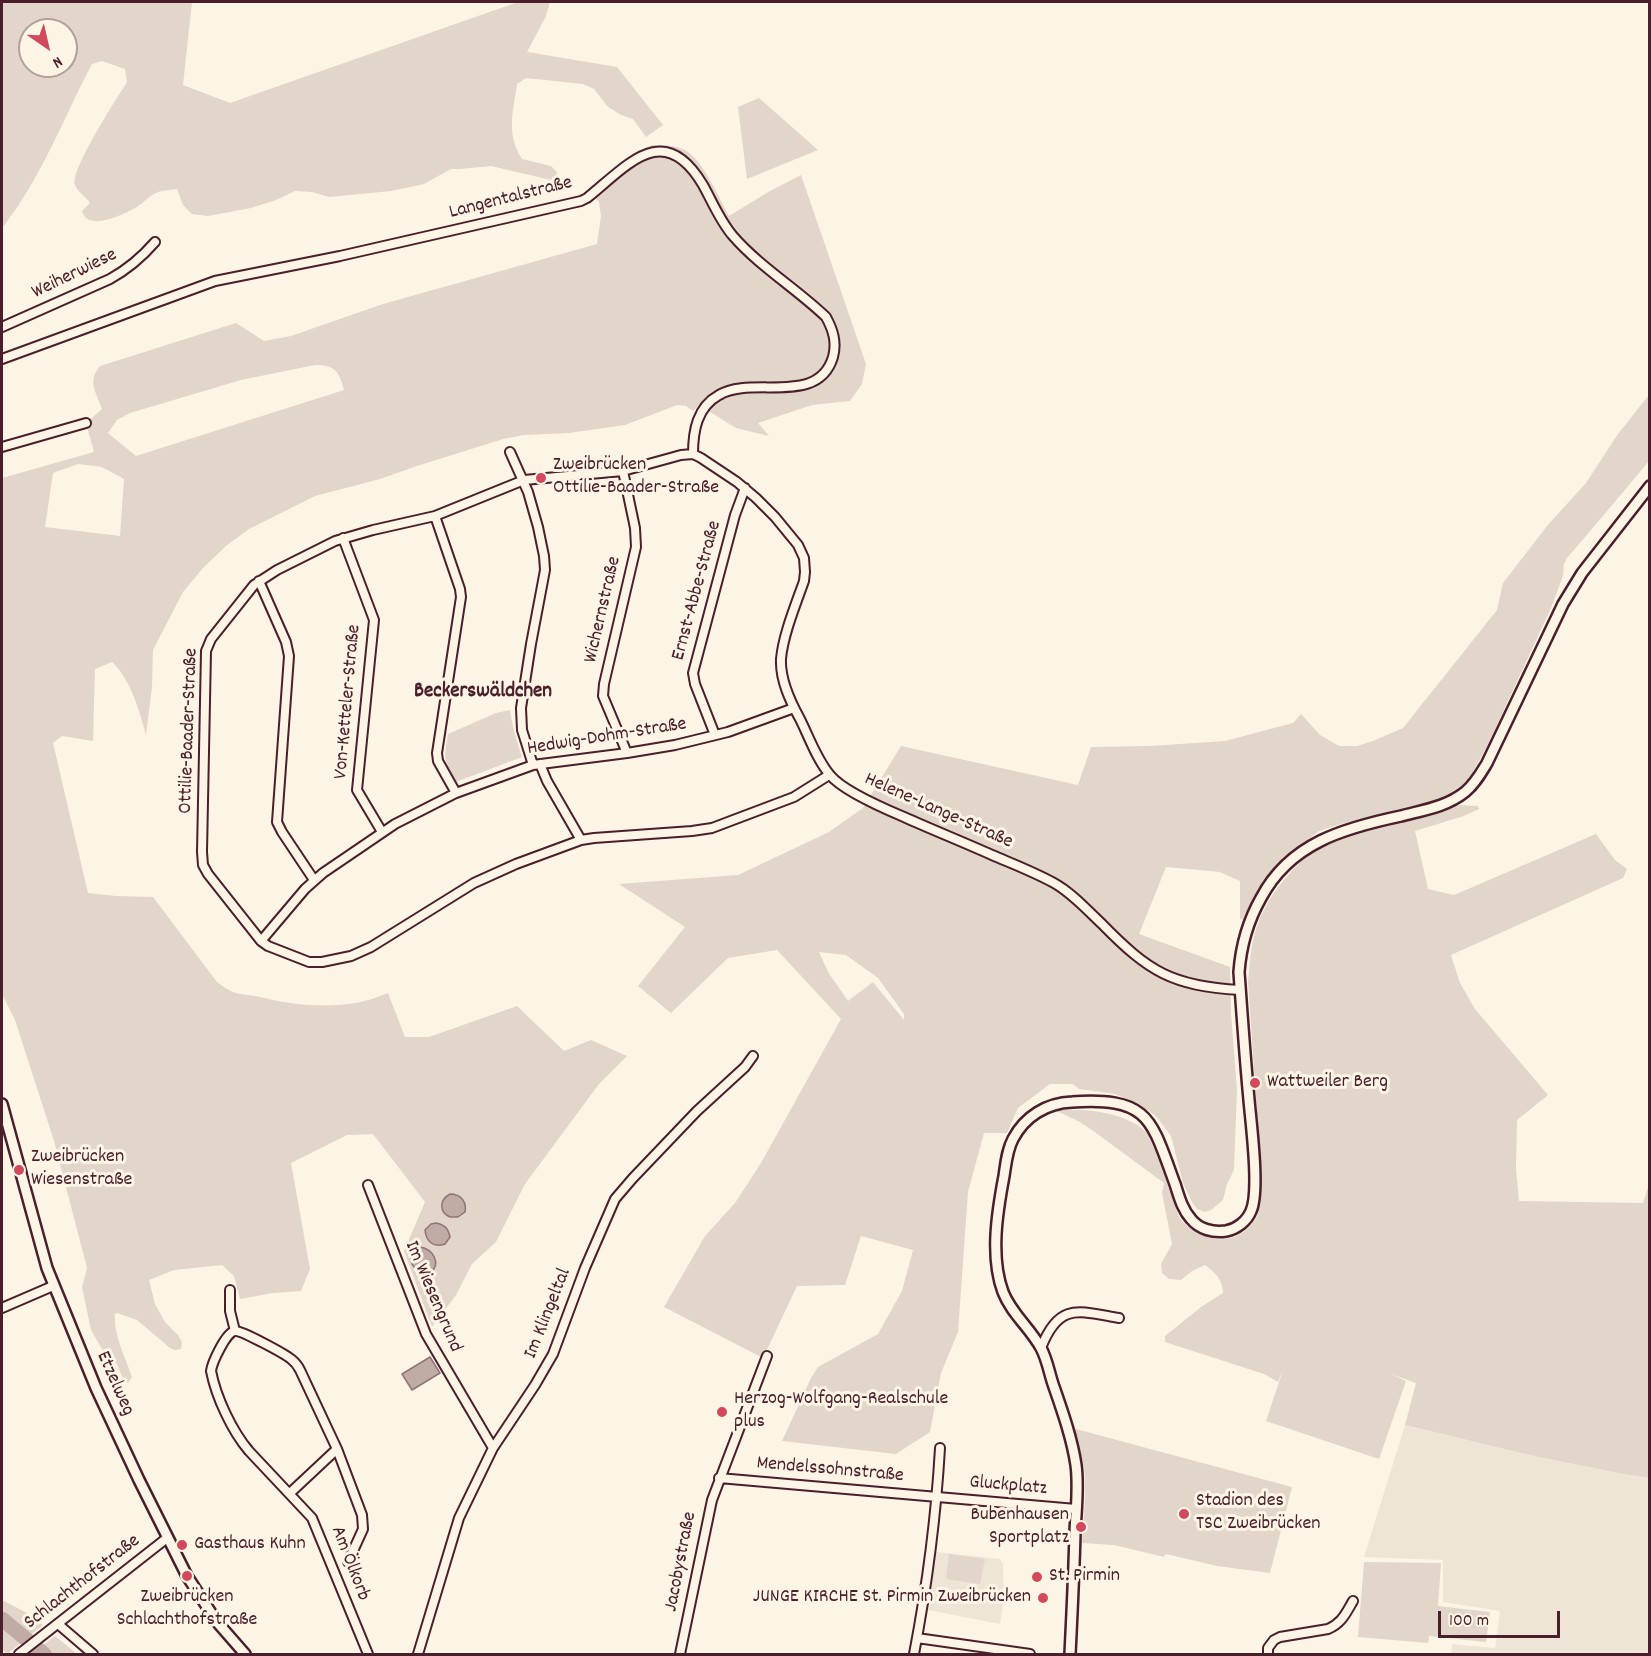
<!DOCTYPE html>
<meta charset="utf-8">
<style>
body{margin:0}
#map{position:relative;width:1651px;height:1656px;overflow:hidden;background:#fcf5e5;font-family:Dekko,sans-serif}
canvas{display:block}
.frame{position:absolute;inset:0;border:3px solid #4a1f2b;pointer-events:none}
.north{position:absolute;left:18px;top:18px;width:60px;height:60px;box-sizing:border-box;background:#fcf5e5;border:2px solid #b59f9b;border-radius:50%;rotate:146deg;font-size:16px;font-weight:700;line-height:24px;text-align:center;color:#4a1f2b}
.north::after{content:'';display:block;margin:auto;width:21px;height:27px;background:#d1495b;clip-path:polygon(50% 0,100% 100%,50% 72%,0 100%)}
.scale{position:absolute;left:1438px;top:1611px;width:122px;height:27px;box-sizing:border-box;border:3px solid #4a1f2b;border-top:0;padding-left:8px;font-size:18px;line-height:21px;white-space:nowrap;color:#4a1f2b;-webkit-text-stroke:4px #fcf5e5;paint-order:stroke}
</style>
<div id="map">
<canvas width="1651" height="1656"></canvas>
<div class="frame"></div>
<div class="north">N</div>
<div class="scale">100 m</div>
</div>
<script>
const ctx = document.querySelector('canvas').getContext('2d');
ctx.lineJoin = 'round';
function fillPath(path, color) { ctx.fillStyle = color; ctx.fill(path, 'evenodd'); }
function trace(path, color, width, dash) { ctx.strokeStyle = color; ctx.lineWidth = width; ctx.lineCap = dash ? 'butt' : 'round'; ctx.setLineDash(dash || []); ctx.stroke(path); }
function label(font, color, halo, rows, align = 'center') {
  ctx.font = font + ' Dekko,sans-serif'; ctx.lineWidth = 6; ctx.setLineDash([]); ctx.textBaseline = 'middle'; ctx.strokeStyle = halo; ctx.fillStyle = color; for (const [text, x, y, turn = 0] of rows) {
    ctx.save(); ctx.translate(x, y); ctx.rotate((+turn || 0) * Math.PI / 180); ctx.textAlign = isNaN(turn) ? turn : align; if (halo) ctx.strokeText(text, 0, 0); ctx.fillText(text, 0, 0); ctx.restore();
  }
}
const built = new Path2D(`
 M1405,1425L1538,1457L1624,1474L1649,1478V1654H1451L1452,1644L1495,1648L1500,1611L1443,1602V1560L1364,1557Z
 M936,1552L1000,1559L1003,1564L1004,1600L1000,1624L928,1610Z`);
const green = new Path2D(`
 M2,2H192L183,85L230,103L518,2H550L546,16L527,52L617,67L663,125L646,137L633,119L621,115L608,107L594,89L583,84L526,78L517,84C513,112 506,134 522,159L551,166L557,172L556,176L551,180L491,166L460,169H451L424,184L391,191L329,197L312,192L295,191L276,200L251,208L208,216L192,214L183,205L177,189C171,190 164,190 158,192C149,195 143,204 135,208C122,215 88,232 82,211L90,203C86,197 77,191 75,185C70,170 117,98 127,82L125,69L102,61L92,64C63,119 41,179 2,228ZM30,30H66V66H30Z
 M759,98L818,150L747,179L738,107Z
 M652,145C664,145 674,145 685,150C703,160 719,198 729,216L770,191L801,175L866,364L862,384L850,401L812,405L758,423L769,436L736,428L699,405L693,411L686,406L677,405L625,425L569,433L524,435L503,439L417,466L380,479L315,496L249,529L226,546L203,568L183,592L153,650L152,687L146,735C140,712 130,678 112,662L95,669L93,741L62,736L53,743L88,893L116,896L153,897L217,982C222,986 228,990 233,992C241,995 252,995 260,997C301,1007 348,1011 388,993L405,1037H429L517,1006L564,1051L591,1040L627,1056L599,1084L525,1184L496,1242L472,1264L456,1295L432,1327L404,1251L425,1202L373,1134L347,1135L291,1163L310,1269L301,1291L273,1293L240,1299L234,1276L222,1265L174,1270L149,1280L155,1304L165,1322L178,1335L182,1342L181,1349L175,1350L170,1348L137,1320L117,1313L115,1314C113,1334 126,1359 132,1377L128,1383L124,1382L117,1364L109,1361L91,1330L82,1287L87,1268L54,1141L15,1020L2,994V478L94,452L86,423L102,409C96,392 87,381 100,366L236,323L264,341L291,336L383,304L597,244L601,216L599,202L588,190L638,151ZM315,365C335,365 339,371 344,390L136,456L108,433L117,420L130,413L241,380ZM78,464L102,467L124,479L120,536L45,527L53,473Z
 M1649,395V461C1622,493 1595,526 1567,558L1564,564L1563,576L1551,608L1489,742L1468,781L1449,794L1432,802L1341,824L1319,831L1290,853L1277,865L1265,880L1244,920L1240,919V881L1220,872L1166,867L1139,934L1230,967L1231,1013L1237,1090L1234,1170L1227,1184L1223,1200L1211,1210L1205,1212L1197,1209L1192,1202L1183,1183L1171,1136L1156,1116L1137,1103L1115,1094L1079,1089L1073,1084H1050L1018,1108L1007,1133H984L968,1192L958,1332L941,1373L930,1432L896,1454L782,1441L811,1378L818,1367L878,1334L902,1291L913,1250L861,1236L845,1285L797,1286L763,1358L664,1307L705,1236L735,1203L761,1163L841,1019L777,950L728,958L671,1013L638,986L685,927L619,884L738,875L829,832L863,808L901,746L1078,785L1091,747L1150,746L1225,741L1293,723L1301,714L1320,735L1339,746H1357L1373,741L1403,728L1497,610L1503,583L1547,526L1586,483L1618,434ZM819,952L846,955L878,978L904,1014V1020L873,982L848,1001L828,972Z
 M510,710C512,726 517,742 522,757L456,782C443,760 444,759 448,734L496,713Z
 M1460,805L1478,806L1479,809L1464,816L1415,831L1428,889L1454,895L1596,834L1615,860L1627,869L1623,878L1451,955L1460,983L1475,1009L1548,1095L1517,1120L1516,1168L1519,1201L1643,1203L1649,1184V1478L1624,1474L1538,1457L1405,1425L1416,1383L1391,1374L1406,1381L1379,1459L1266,1421L1284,1367L1278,1382L1264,1374L1165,1342V1336L1201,1307L1223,1293C1222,1279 1216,1273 1205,1265L1192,1271L1181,1280L1169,1279L1162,1273L1161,1264L1172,1244L1162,1193L1164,1183L1092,1130L1080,1122L1057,1111C1081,1107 1128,1113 1146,1132C1149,1135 1151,1141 1152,1144C1164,1169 1170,1195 1180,1219C1197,1238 1226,1248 1247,1229C1251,1225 1256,1220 1258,1214C1262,1201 1261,1186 1261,1172L1248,981C1250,963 1251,943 1257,926C1267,898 1286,875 1308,855V852L1337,838L1434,813Z
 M1072,1428L1292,1487L1270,1573L1217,1566L1166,1554L1164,1557L1114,1545L1082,1543C1083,1519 1087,1492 1084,1468C1082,1454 1076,1441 1072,1428Z
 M949,1554L985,1559L980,1584L946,1579Z
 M1364,1562L1441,1563L1438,1606L1490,1612L1486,1642L1429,1636L1428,1643L1358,1637Z
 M2,1600L29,1614L43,1625L7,1654L2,1649Z
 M55,1636L77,1654H31Z`);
const water = new Path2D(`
 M450,1194C461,1194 467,1202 465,1212L458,1217H450C439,1212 439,1200 450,1194Z
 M436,1223C445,1225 448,1228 450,1237L445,1244C434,1248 426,1242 425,1230L431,1224Z
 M420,1247C433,1249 442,1264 430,1273L418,1271C408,1263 408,1252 420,1247Z
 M430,1357L440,1373L412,1390L402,1374Z`);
const river = new Path2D(`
 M2,1619L44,1654`);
const minor = new Path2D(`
 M2,327L110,279C128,269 142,257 155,242
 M2,359L215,281L340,256L581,201L587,198C628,165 664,119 703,185C713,203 720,221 733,236C760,267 797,289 826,317C833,330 837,342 833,357C818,407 752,375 719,395C697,407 693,431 693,454
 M2,447L86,423
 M510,452L528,492L538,527L544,556L545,570L542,586L531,644L521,708L522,730L533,765
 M623,471L635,528L636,547L604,684L603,696L627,753
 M435,516L460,589L461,597L437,753L438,761L456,793
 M343,538L374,620L357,790L382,832
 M259,581L286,642L289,656L277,822L282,832L314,880
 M715,735L695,684L693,673L735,515L745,488
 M540,764L547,781L581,840
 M829,775L794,797L712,828L692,831L594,838L581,840L516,864L474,883L371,947L351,956L322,962H309L268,946L261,941L208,874L203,865L202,852L206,651L211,639L254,585L277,570L335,541L373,530L435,516L524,480L623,471L681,455L693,454L701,458L737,482L756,498L775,517L798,545L804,558L805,572L804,581C796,604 783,635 781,659C780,680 790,701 800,719C809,737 817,760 830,775C843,791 885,809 904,817C933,830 963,842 992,855C1013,864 1034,872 1054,883C1072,893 1087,910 1102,924C1149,972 1172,986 1240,990
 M261,941L305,889L323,873L395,824L456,793L533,765L627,753L675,745L728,732L794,708
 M368,1185L426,1334L493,1448
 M230,1290V1311L235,1331
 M2,1308L53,1286
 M1041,1348C1059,1302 1078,1311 1119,1318
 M719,1478L1076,1509
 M290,1493L337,1449
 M348,1562L363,1529L362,1515L337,1449L300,1370C298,1366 295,1362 291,1359C285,1354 241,1330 235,1331C226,1332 212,1363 211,1371C216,1397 232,1431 249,1451L312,1518L368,1654
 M58,1624L93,1654
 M917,1638L1030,1654
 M19,1654L167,1538
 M418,1654L459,1518L493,1448L535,1385L553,1354L585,1268L615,1199L633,1178L697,1111L745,1067L753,1056
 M680,1654L712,1500L767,1356
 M914,1654C927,1586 936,1518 940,1448
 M1268,1654V1648L1274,1640L1280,1637L1328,1629C1342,1623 1346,1613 1353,1601`);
const tertiary = new Path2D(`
 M2,1104L47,1268L96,1388L139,1480L187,1576L217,1622L245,1654
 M1070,1654C1072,1614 1074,1573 1075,1532C1076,1509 1079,1487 1076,1465C1072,1438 1062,1410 1053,1384C1049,1372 1047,1359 1041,1348C1030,1328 1011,1313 1003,1292C990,1257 997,1213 1004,1176C1006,1163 1007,1150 1013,1139C1025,1116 1047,1103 1072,1102C1150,1097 1151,1119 1175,1184C1179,1196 1182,1209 1191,1219C1199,1229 1213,1233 1226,1231C1237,1229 1247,1221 1251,1211C1260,1191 1251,1124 1249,1100C1245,1057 1242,1015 1239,972C1241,945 1248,921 1261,898C1290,843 1344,828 1401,816C1424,810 1446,807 1465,792C1475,784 1481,773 1487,763L1563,604L1582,573L1650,486`);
const markers = [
 [541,478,6,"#d1495b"],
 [1255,1083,6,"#d1495b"],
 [19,1170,6,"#d1495b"],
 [722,1412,6,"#d1495b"],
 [1184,1514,6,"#d1495b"],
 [1081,1527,6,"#d1495b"],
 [182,1545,6,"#d1495b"],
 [187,1576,6,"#d1495b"],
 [1037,1577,6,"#d1495b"],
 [1043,1598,6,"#d1495b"]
];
const streetNames = [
 ["Langentalstraße",511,199,-14],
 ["Weiherwiese",75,275,-26],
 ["Ernst-Abbe-Straße",698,591,-75],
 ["Wichernstraße",604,610,-77],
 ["Von-Ketteler-Straße",349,702,-85],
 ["Ottilie-Baader-Straße",190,731,-88],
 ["Hedwig-Dohm-Straße",607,738,-9],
 ["Helene-Lange-Straße",938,812,24],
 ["Im Wiesengrund",432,1297,67],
 ["Im Klingeltal",549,1314,-68],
 ["Etzelweg",114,1384,66],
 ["Mendelssohnstraße",830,1471,5],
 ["Gluckplatz",1008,1487,5],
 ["Jacobystraße",682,1562,-79],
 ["Am Ölkorb",349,1564,69],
 ["Schlachthofstraße",83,1583,-38]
];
const poiNames = [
 ["Zweibrücken",553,466],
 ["Ottilie-Baader-Straße",553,489],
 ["Wattweiler Berg",1267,1083],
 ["Zweibrücken",31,1158],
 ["Wiesenstraße",31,1181],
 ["Herzog-Wolfgang-Realschule",734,1400],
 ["plus",734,1423],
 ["Stadion des",1196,1502],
 ["TSC Zweibrücken",1196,1525],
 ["Bubenhausen",1069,1516,"right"],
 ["Sportplatz",1069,1539,"right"],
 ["Gasthaus Kuhn",194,1545],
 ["St. Pirmin",1049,1577],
 ["Zweibrücken",187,1598,"center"],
 ["Schlachthofstraße",187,1621,"center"],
 ["JUNGE KIRCHE St. Pirmin Zweibrücken",1031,1598,"right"]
];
const neighbourhoodNames = [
 ["Beckerswäldchen",483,693]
];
fillPath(built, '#eee5d7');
fillPath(green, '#e2d5ca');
fillPath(water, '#c0aca5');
trace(water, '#917474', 1.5);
trace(river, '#c0aca5', 15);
trace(minor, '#4a1f2b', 12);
trace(tertiary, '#4a1f2b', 14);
trace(minor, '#fcf5e5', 8);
trace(tertiary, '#fcf5e5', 9);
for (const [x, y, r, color] of markers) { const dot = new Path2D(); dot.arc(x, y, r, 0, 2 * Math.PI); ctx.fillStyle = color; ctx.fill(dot); trace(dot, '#fcf5e5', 2); }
label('20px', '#4a1f2b', '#fcf5e5', streetNames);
label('20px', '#4a1f2b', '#fcf5e5', poiNames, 'left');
label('bold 21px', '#4a1f2b', '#fcf5e5', neighbourhoodNames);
</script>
